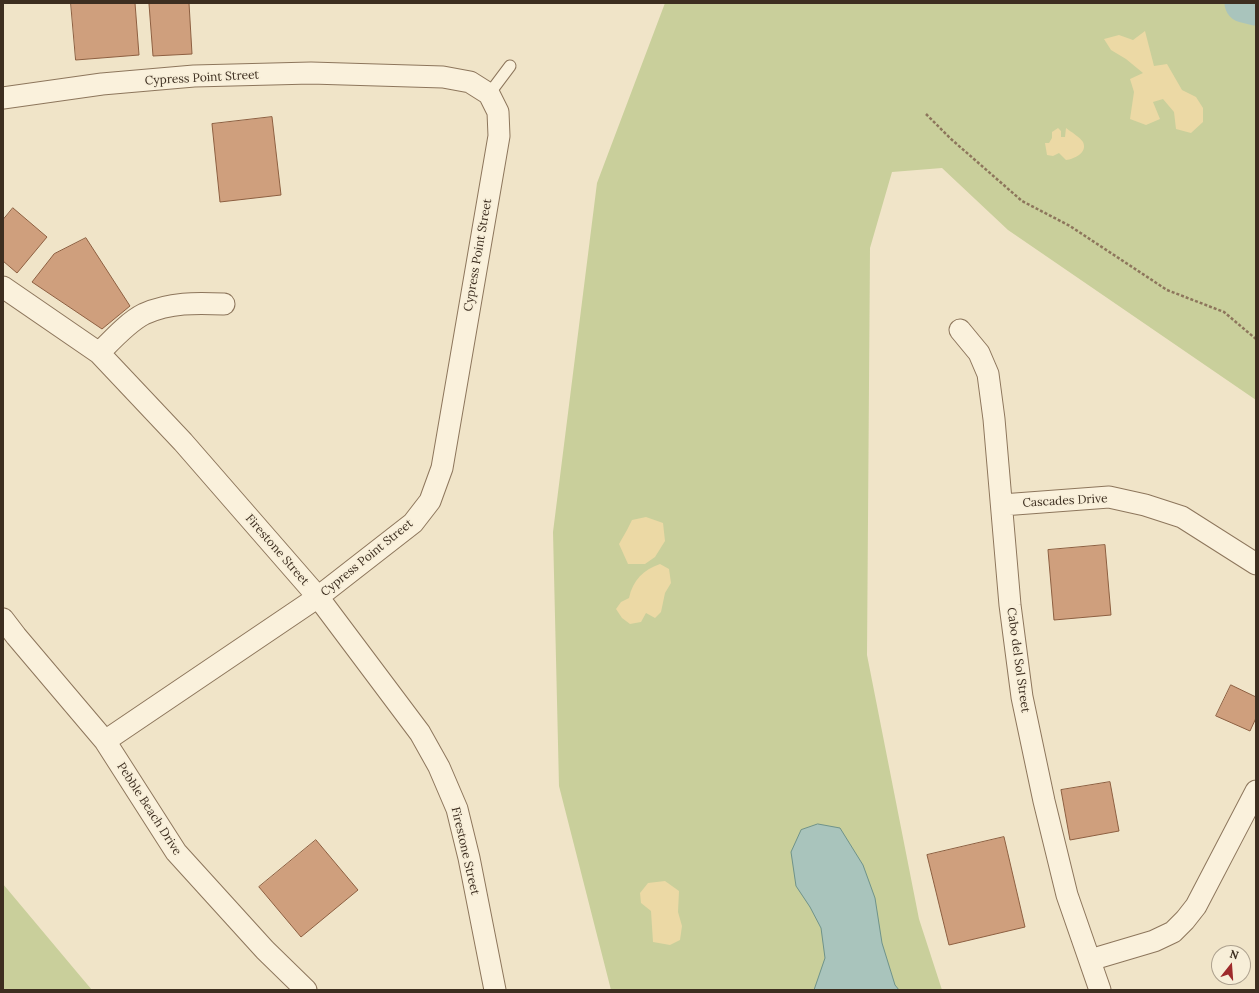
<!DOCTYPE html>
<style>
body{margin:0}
#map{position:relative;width:1259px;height:993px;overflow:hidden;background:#f0e4c8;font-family:Lora,serif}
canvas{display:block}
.frame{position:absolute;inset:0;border:4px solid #3d2e20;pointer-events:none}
.north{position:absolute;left:1211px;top:945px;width:40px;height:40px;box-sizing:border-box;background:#f7eed8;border:1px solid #ada18e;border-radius:50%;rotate:17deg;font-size:11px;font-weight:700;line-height:16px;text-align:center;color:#3d2e20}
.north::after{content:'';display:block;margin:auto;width:14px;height:18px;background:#9e2a2b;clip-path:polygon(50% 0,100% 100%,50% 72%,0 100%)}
</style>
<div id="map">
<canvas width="1259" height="993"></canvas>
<div class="frame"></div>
<div class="north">N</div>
</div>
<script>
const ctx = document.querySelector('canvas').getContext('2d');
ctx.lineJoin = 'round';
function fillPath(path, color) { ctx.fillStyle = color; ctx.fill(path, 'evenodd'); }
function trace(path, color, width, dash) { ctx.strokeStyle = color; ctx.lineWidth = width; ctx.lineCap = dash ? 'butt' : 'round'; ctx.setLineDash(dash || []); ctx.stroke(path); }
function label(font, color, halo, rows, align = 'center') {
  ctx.font = font + ' Lora,serif'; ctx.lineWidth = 3; ctx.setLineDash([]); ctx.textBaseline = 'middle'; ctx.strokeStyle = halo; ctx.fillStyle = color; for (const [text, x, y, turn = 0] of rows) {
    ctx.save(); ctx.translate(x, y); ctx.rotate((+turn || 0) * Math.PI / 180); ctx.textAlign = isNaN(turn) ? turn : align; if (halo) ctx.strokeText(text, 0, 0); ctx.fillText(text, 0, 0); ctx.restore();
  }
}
const green = new Path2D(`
 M665,3H1244L1256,6V400L1008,230L942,168L892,172L870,248L867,655L919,919L942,990H611L559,786L553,532L597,183Z
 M3,884L81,977L92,990H3Z`);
const sand = new Path2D(`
 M1145,31L1154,66L1167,64L1182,90L1196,97L1203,108V122L1191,133L1176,129L1174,112L1163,99L1153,102L1160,119L1146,125L1130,119L1134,92L1130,79L1143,73L1126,59L1111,50L1104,39L1119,35L1133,40Z
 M1058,128L1061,131V137H1065L1066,128C1071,132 1080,137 1083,142C1088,153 1074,159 1066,160L1059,153L1053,156L1047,155L1045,143H1049L1052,138V132Z
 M646,517L663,523L665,541L655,557L645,564H628L619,544L627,530L632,520Z
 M660,564L669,569L671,583L665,593L661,612L655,618L646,613L641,622L630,624L622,618L616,609L621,602L629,598C633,580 643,570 660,564Z
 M665,881L679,891L678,912L682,926L680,940L670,945L653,942L651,911L641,903L640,893L648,883Z`);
const water = new Path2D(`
 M818,824L840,828L863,865L875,898L882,943L895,985L899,990H814L825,958L821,928L810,907L796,886L791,852L801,830Z`);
const river = new Path2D(`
 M1244,3L1256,6`);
const building = new Path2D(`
 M71,3H135L139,55L76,60Z
 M162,3H189L192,54L153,56L149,4Z
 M272,117L281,195L220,202L212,124Z
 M13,208L47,237L17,273L3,261V220Z
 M86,238L130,306L102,329L32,282L54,254Z
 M1105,545L1111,615L1054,620L1048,550Z
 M1231,685L1256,697V718L1250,731L1216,716Z
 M1110,782L1119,831L1070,840L1061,790Z
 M1004,837L1025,927L949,945L927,855Z
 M316,840L358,890L301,937L259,887Z`);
const path = new Path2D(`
 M926,114L951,139L1022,201L1070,226L1167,290L1224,312L1256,339`);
const service = new Path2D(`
 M489,94L510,66`);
const minor = new Path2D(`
 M3,98L102,84L194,76L311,73L443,77L470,82L489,94L498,112L499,136L442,468L430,501L413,523L318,597L105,741
 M3,287L99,353L183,442L318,597L420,733L439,767L457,809L469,858L495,990
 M960,330L979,353L988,374L994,419L1010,605L1022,697L1044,801L1067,895L1100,990
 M99,353C112,340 128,322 144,314C171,302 196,303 224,304
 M1002,505L1109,497L1145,505L1182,517L1256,564
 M3,619L16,636L105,741L176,852L265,950L306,990
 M1090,960L1154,941L1173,932L1185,920L1196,906L1256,791`);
const streetNames = [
 ["Cypress Point Street",202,78,-3],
 ["Cypress Point Street",478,255,-80],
 ["Cascades Drive",1065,501,-3],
 ["Firestone Street",277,550,49],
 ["Cypress Point Street",367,558,-39],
 ["Cabo del Sol Street",1018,660,82],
 ["Pebble Beach Drive",149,809,57],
 ["Firestone Street",465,851,77]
];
fillPath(green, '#c9cf9b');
fillPath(sand, '#ecd9a5');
fillPath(water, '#a9c4bc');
trace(water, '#6f938a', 1);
trace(river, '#a9c4bc', 39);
fillPath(building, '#cf9f7d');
trace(building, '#8d5f41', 1);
trace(service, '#8d765c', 13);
trace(minor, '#8d765c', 23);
trace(path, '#8d765c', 2.5, [3, 2]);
trace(service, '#faf1dc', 11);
trace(minor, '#faf1dc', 21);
label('12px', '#3d2e20', '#f7eed8', streetNames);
</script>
